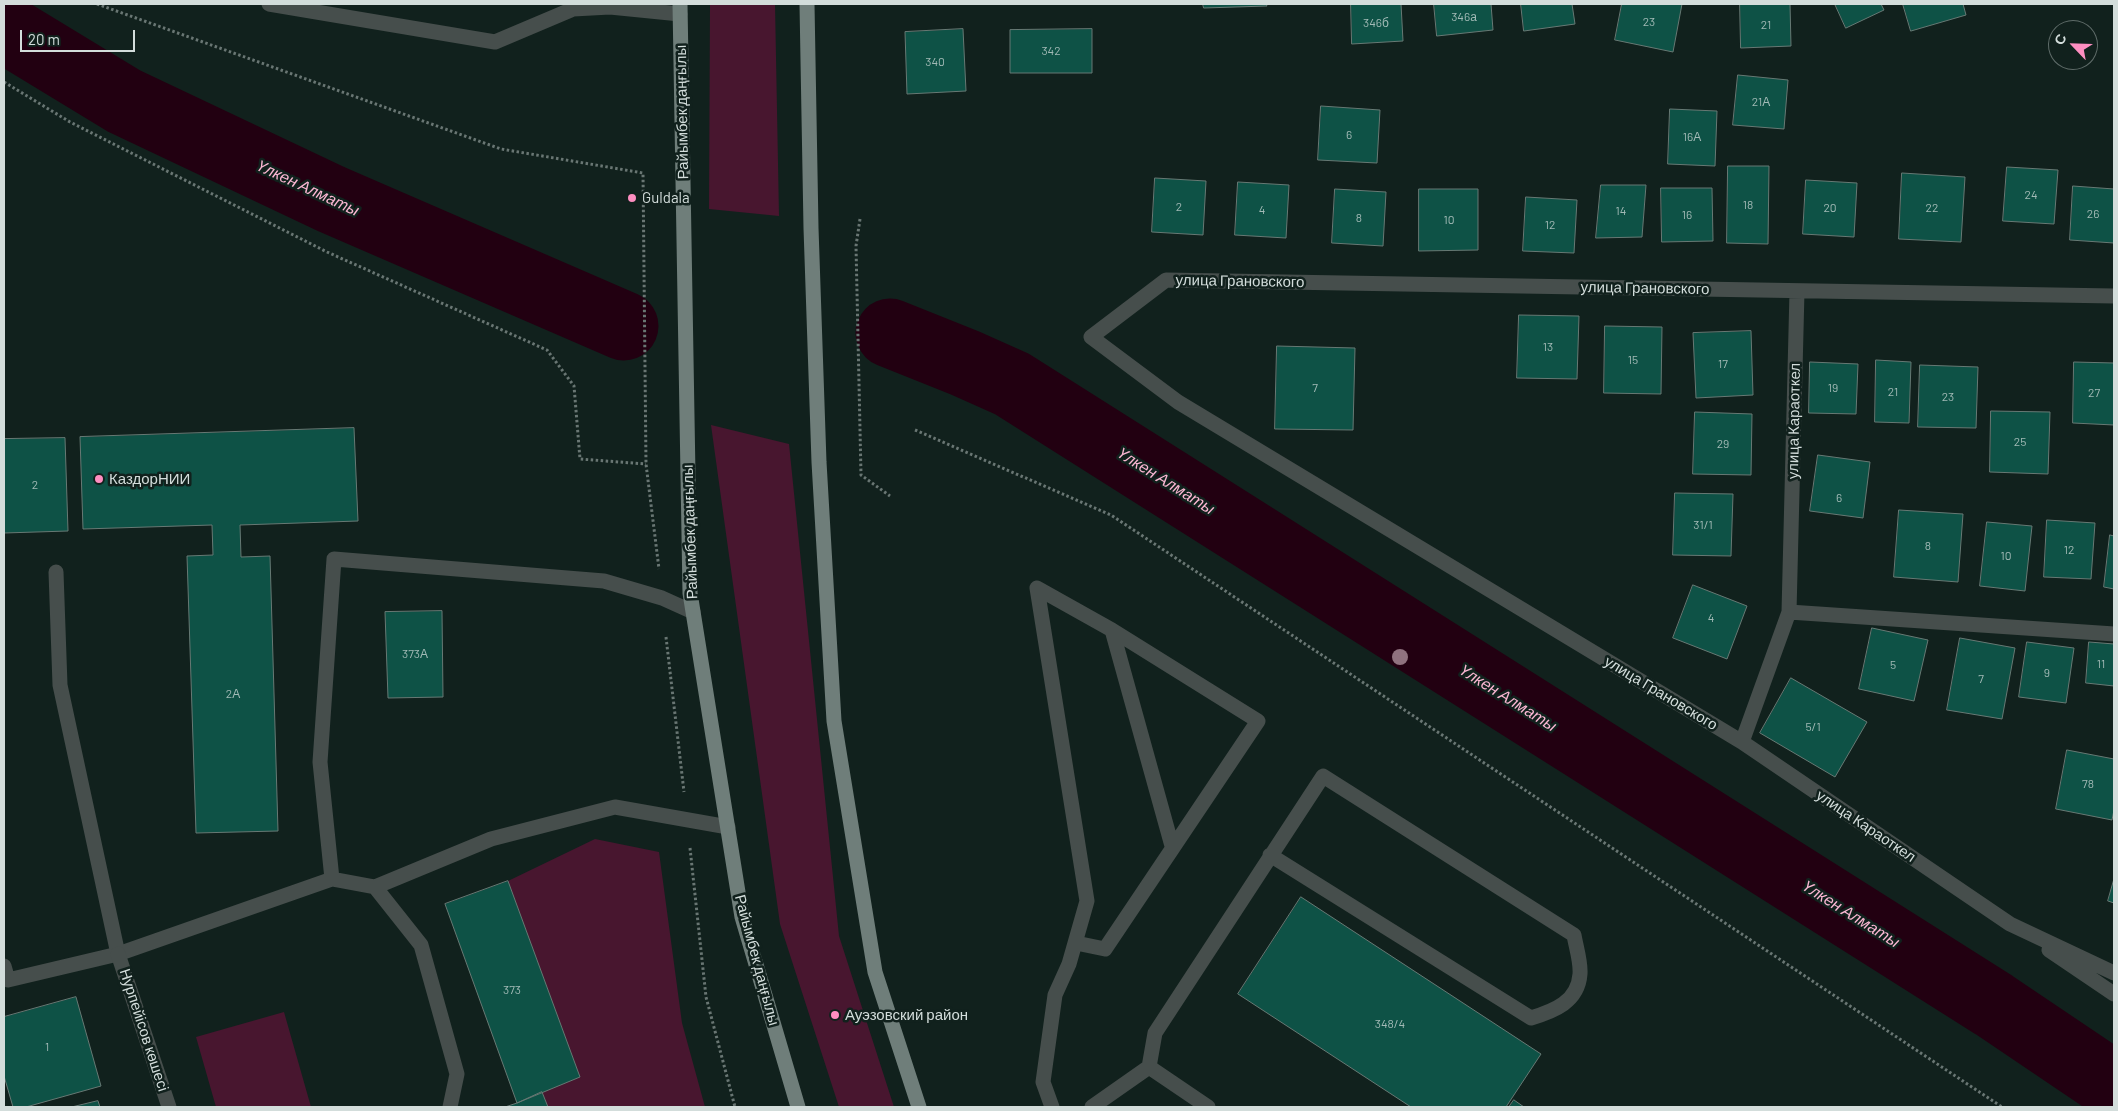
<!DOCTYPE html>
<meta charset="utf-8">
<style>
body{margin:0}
#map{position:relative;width:2118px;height:1111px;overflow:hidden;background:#11211d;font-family:Barlow,sans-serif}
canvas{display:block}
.frame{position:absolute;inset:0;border:5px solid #d3dddb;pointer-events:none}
.north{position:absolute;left:2048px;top:20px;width:50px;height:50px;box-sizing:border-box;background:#11211d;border:1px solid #5f6c69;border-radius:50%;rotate:294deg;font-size:14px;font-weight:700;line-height:20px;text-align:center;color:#d3dddb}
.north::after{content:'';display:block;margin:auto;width:18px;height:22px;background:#fd8ec0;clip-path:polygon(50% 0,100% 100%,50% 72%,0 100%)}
.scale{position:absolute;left:20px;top:30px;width:115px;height:22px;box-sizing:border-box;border:2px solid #d3dddb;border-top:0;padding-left:6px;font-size:15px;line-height:18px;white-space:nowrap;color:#d3dddb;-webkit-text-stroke:4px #11211d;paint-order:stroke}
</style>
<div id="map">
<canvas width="2118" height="1111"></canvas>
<div class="frame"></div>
<div class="north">С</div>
<div class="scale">20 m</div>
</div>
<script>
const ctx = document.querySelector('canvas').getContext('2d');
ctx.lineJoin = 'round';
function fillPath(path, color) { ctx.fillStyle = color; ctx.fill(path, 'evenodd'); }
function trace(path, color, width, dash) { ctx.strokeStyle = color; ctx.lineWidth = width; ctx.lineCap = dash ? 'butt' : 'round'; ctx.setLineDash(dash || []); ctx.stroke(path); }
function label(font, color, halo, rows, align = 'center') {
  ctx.font = font + ' Barlow,sans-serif'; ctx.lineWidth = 5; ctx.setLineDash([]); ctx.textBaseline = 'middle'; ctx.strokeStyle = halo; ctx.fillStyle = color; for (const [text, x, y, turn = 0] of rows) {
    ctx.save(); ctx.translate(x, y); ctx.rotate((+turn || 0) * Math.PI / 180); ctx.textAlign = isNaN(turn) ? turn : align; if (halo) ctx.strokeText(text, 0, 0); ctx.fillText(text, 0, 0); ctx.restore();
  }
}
const green = new Path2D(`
 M710,4H775L779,216L709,209Z
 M711,425L789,444L839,936L894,1107H839L780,924Z
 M595,839L659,852L682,1023L705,1107H548L542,1092L580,1077L508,881Z
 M284,1012L311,1107H216L196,1037Z`);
const river = new Path2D(`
 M4,28L124,101L331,199L624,326
 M890,333L965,363L1012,384L1994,1005L2114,1086`);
const building = new Path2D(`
 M1203,4H1266L1267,6L1204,8Z
 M1351,4H1401L1403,41L1352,44Z
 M1434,4H1491L1493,30L1437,36Z
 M1521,4H1572L1575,24L1524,31Z
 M1622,4H1682L1673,52L1615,40Z
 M1740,4H1790L1791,46L1741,48Z
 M1835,4H1881L1884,10L1846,28Z
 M1903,4H1963L1966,15L1911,31Z
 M963,29L966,91L907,94L905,32Z
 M1092,29V73H1010V30Z
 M1738,75L1788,80L1784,129L1733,125Z
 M1321,106L1380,110L1377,163L1318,160Z
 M1670,109L1717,111L1715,166L1668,164Z
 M1728,166H1769L1768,244L1727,243Z
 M2007,167L2058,170L2054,224L2003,221Z
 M1902,173L1965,177L1961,242L1899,239Z
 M1155,178L1206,181L1203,235L1152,232Z
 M1806,180L1857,183L1854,237L1803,234Z
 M1238,182L1289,185L1286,238L1235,235Z
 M1601,185H1646L1642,237L1596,238Z
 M2073,186L2114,189V243L2070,240Z
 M1661,188H1712L1713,241L1662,242Z
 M1335,189L1386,192L1383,246L1332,243Z
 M1419,189H1478V250L1419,251Z
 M1526,197L1577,200L1574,253L1523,251Z
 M1519,315L1579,316L1577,379L1517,378Z
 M1605,326L1662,327L1661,394L1604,393Z
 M1751,331L1753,395L1696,398L1693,333Z
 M1277,346L1355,348L1353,430L1275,429Z
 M1876,360L1911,362L1909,423L1875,422Z
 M1810,362L1858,364L1856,414L1809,413Z
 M2074,362L2114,363V425L2073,423Z
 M1920,365L1978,367L1976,428L1918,427Z
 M1991,411L2050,412L2048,474L1990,472Z
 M1695,412L1752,414L1751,475L1693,474Z
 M354,428L358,521L240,525L241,557L270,556L278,831L196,833L187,556L213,555L212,525L83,529L80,437Z
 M65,438L68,531L4,533V439Z
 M1818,455L1870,462L1863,518L1810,511Z
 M1675,493L1733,494L1731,556L1673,555Z
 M1899,510L1963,514L1958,582L1894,577Z
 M2047,520L2095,523L2091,579L2044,577Z
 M1987,522L2032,526L2025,591L1980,586Z
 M2110,535L2114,536V589L2104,587Z
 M1693,585L1747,606L1727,659L1673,638Z
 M442,611L443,697L388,698L385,612Z
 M1872,628L1928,640L1914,701L1859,689Z
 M1960,638L2015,648L2002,719L1947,710Z
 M2027,642L2074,648L2066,703L2019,697Z
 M2089,642L2114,644V686L2086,683Z
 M1791,678L1867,722L1835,777L1760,733Z
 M2067,750L2114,759V810L2112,820L2056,809Z
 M2114,879V903L2108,901Z
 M508,881L580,1077L517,1103L445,904Z
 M1301,897L1541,1054L1506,1107H1411L1238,994Z
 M76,997L101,1086L26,1107H13L4,1076V1017Z
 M542,1092L548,1107H505L517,1103Z
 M1514,1100L1524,1107H1509Z
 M98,1101L100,1107H72Z`);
const path = new Path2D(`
 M97,4L501,149L643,173L646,464L659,569
 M4,82L70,122L327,252L547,350L574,386L580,459L646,464
 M860,219L856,246L861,475L890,496
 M915,430L1111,515L2002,1107
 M666,637L684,792
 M690,848L706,997L735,1107`);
const service = new Path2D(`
 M269,4L495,42L573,9L610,7L680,14
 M56,572L60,685L118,954
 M1112,630L1172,846
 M332,879L320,762L334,559L604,581L662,598L693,612
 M4,966L8,980L118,954L332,879L375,887
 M1149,1067L1208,1107
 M450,1107L457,1074L421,945L375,887L491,839L615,807L728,827
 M1052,1107L1043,1082L1055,995L1069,964L1087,901L1037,588L1112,630L1258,721L1105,949L1076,943
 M1092,1107L1149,1067L1155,1033L1323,776L1574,935C1576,947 1581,962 1580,974C1578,1002 1554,1011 1531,1018L1270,855`);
const minor = new Path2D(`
 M1797,291L1789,612L1742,742L2010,924L2114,973
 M1789,612L2114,634
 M1742,742L1178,402L1091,337L1166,280L2114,296
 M2049,950L2114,994
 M118,954L169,1107`);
const primary = new Path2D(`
 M680,4L690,593L742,917L798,1107
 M807,4L811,228L819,462L834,721L875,972L919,1107`);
const trees = [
 [1400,657]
];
const markers = [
 [632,198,5,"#fd8ec0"],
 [99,479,5,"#fd8ec0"],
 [835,1015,5,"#fd8ec0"]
];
const numberNames = [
 ["346а",1464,17],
 ["23",1649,22],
 ["346б",1376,23],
 ["21",1766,25],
 ["342",1051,51],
 ["340",935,62],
 ["21А",1761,102],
 ["6",1349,135],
 ["16А",1692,137],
 ["24",2031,195],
 ["18",1748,205],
 ["2",1179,207],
 ["20",1830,208],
 ["22",1932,208],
 ["4",1262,210],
 ["14",1621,211],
 ["26",2093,214],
 ["16",1687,215],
 ["8",1359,218],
 ["10",1449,220],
 ["12",1550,225],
 ["13",1548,347],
 ["15",1633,360],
 ["17",1723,364],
 ["7",1315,388],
 ["19",1833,388],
 ["21",1893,392],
 ["27",2094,393],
 ["23",1948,397],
 ["25",2020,442],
 ["29",1723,444],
 ["2",35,485],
 ["6",1839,498],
 ["31/1",1703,525],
 ["8",1928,546],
 ["12",2069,550],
 ["10",2006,556],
 ["4",1711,618],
 ["373А",415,654],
 ["11",2101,664],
 ["5",1893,665],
 ["9",2047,673],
 ["7",1981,679],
 ["2А",233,694],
 ["5/1",1813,727],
 ["78",2088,784],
 ["373",512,990],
 ["348/4",1390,1024],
 ["1",47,1047]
];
const streetNames = [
 ["Райымбек даңғылы",682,112,-91],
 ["улица Грановского",1240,281,1],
 ["улица Грановского",1645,288,1],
 ["улица Караоткел",1794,421,-89],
 ["Райымбек даңғылы",690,532,-92],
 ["улица Грановского",1661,693,31],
 ["улица Караоткел",1866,826,34],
 ["Райымбек даңғылы",757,960,75],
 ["Нурпейісов көшесі",144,1030,72]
];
const poiNames = [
 ["Guldala",642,198],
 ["КаздорНИИ",109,479],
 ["Ауэзовский район",845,1015]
];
const waterNames = [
 ["Үлкен Алматы",308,188,25],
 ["Үлкен Алматы",1166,481,32],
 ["Үлкен Алматы",1508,698,32],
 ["Үлкен Алматы",1851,914,32]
];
fillPath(green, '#48162f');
trace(river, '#201', 69);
fillPath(building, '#0e5246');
trace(building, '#677974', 1);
trace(path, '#697673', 3, [2.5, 2.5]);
trace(service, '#464e4c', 15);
trace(minor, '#464e4c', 15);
trace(primary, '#6f7e7a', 15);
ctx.fillStyle = '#90727f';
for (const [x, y] of trees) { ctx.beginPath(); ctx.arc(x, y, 8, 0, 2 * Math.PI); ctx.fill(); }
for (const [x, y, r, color] of markers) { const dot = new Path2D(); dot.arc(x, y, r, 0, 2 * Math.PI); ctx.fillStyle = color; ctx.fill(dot); trace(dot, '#11211d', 2); }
label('12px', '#a2bab6', null, numberNames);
label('15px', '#d3dddb', '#11211d', streetNames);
label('15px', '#d3dddb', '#11211d', poiNames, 'left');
label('italic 16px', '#fbb7d3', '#11211d', waterNames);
</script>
